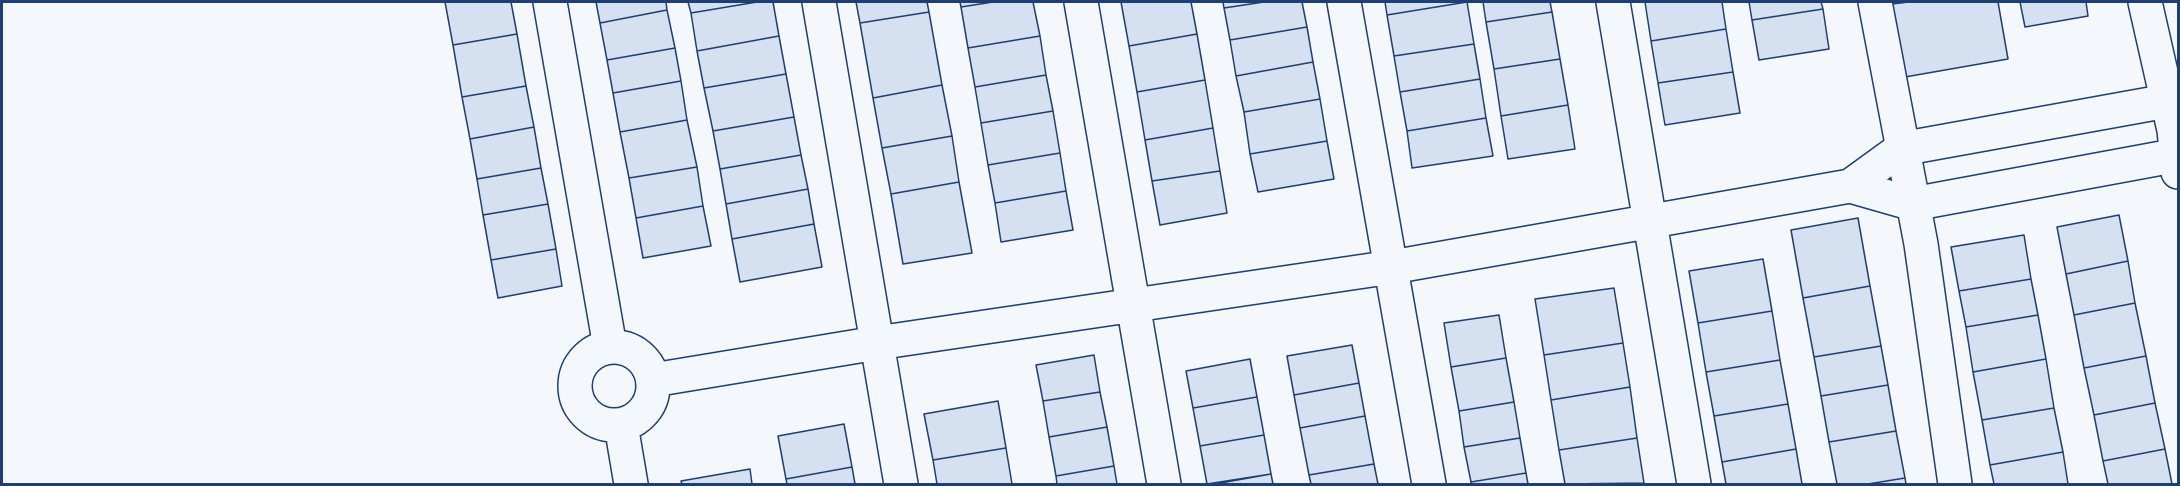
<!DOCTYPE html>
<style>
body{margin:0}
#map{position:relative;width:2180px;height:486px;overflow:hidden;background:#f4f7fb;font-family:Cabin,sans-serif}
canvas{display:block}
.frame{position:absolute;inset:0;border:3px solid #1d3f73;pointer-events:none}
</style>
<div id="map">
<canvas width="2180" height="486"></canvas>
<div class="frame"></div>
</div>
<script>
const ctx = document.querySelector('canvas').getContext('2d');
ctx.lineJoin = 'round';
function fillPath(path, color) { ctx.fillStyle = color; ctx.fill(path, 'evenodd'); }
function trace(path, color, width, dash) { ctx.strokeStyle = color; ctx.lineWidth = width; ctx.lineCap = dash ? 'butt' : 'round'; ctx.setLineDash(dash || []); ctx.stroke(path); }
const building = new Path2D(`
 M445,2H511L517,34L453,45Z
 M596,2H666L667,10L600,23Z
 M688,2H757L691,13Z
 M757,2H773L779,36L697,51L691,13Z
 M856,2H927L929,12L860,23Z
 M960,2H993L961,7Z
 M993,2H1033L1040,36L968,48L961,7Z
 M1121,2H1191L1197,34L1129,46Z
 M1223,2H1264L1224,8Z
 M1264,2H1302L1307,27L1230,40L1224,8Z
 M1385,2H1467L1387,15Z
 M1467,2L1474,44L1394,56L1387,15Z
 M1483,2H1550L1552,12L1486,22Z
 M1645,2H1722L1726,29L1651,41Z
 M1749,2H1821L1823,9L1752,20Z
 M1909,2H1998L2008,59L1905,77L1892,4Z
 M2020,2H2086L2088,16L2025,27Z
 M1823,9L1829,49L1759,60L1752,20Z
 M667,10L675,48L607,60L600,23Z
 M929,12L942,85L873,98L860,23Z
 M1552,12L1560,59L1494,69L1486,22Z
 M1307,27L1313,62L1236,76L1230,40Z
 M1726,29L1733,72L1658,83L1651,41Z
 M517,34L526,86L462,97L453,45Z
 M1197,34L1205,80L1137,92L1129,46Z
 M779,36L786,74L704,88L697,51Z
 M1040,36L1046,75L975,87L968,48Z
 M1474,44L1480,79L1400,92L1394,56Z
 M675,48L681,81L613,93L607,60Z
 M1560,59L1568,105L1501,116L1494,69Z
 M1313,62L1320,99L1244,112L1236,76Z
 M1733,72L1740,113L1665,125L1658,83Z
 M786,74L794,117L713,131L704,88Z
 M1046,75L1053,111L981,123L975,87Z
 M1480,79L1486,118L1407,131L1400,92Z
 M1205,80L1213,128L1145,140L1137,92Z
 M681,81L687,120L620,132L613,93Z
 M942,85L952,136L882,148L873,98Z
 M526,86L534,127L470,139L462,97Z
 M1320,99L1327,141L1250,154L1244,112Z
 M1568,105L1575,149L1508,159L1501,116Z
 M1053,111L1060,153L988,165L981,123Z
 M794,117L801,155L720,169L713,131Z
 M1486,118L1493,156L1412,168L1407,131Z
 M687,120L697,167L629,178L620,132Z
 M534,127L541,168L477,179L470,139Z
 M1213,128L1220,171L1152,181L1145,140Z
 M952,136L959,182L891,194L882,148Z
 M1327,141L1334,179L1258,192L1250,154Z
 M1060,153L1066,191L995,203L988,165Z
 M801,155L808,189L726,204L720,169Z
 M697,167L703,206L636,218L629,178Z
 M541,168L548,204L483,215L477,179Z
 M1220,171L1227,213L1160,225L1152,181Z
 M959,182L972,253L903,264L891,194Z
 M808,189L814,224L732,239L726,204Z
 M1066,191L1073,230L1001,242L995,203Z
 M548,204L556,249L491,260L483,215Z
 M703,206L711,246L643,258L636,218Z
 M2119,215L2128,261L2066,274L2057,227Z
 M1858,218L1870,286L1803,298L1791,230Z
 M814,224L822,267L740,282L732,239Z
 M2024,235L2031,279L1959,291L1951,247Z
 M556,249L562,286L498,298L491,260Z
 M1763,259L1772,311L1698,323L1689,271Z
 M2128,261L2135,303L2074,315L2066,274Z
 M2031,279L2038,315L1966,327L1959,291Z
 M1870,286L1881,346L1814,357L1803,298Z
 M1614,288L1623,343L1544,355L1535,299Z
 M2135,303L2146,356L2084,368L2074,315Z
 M1772,311L1780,360L1706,372L1698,323Z
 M1499,315L1506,358L1451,367L1444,323Z
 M2038,315L2046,359L1973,372L1966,327Z
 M1623,343L1630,387L1551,400L1544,355Z
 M1352,345L1359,383L1294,395L1287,356Z
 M1881,346L1888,385L1821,396L1814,357Z
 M1094,355L1100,392L1043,401L1036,365Z
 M2146,356L2155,403L2094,415L2084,368Z
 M1506,358L1514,402L1459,411L1451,367Z
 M1250,359L1257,397L1193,408L1186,371Z
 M2046,359L2054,408L1982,420L1973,372Z
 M1780,360L1788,404L1714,416L1706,372Z
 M1359,383L1365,416L1300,428L1294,395Z
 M1888,385L1896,431L1829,442L1821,396Z
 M1630,387L1637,438L1559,450L1551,400Z
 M1100,392L1107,427L1049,437L1043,401Z
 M1257,397L1264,435L1200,446L1193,408Z
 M998,401L1006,448L933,460L924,414Z
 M1514,402L1520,438L1464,447L1459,411Z
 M2155,403L2165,449L2103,461L2094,415Z
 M1788,404L1796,449L1722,462L1714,416Z
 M2054,408L2063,452L1990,465L1982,420Z
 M1365,416L1374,464L1309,475L1300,428Z
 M844,424L852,467L786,479L778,436Z
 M1107,427L1114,466L1056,476L1049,437Z
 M1896,431L1905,478L1868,484H1837L1829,442Z
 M1264,435L1271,474L1207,484L1200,446Z
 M1520,438L1526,473L1471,482L1464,447Z
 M1637,438L1644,483L1565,484L1559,450Z
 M1006,448L1012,484H937L933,460Z
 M1796,449L1802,484H1726L1722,462Z
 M2165,449L2172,484H2108L2103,461Z
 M2063,452L2068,484H1994L1990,465Z
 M1374,464L1378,484H1311L1309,475Z
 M1114,466L1117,484H1057L1056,476Z
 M852,467L855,484H787L786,479Z
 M750,469L752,484H682L681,481Z
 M1526,473L1528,484H1471V482Z
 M1271,474L1273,484H1215Z
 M1905,478L1906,484H1868Z`);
const minor = new Path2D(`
 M550,2L610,347
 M819,2L901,484
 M1081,2L1164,484
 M1344,2L1429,484
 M1613,2L1694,484
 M1875,2L1921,244L1955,484
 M2145,2L2174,130L2178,172
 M1850,186L1913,204L2178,155
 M575 386a39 39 0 1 1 78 0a39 39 0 1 1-78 0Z
 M653,380L877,343L1392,267L1850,186L1901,149L2167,101L2178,104
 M621,425L631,484`);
fillPath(building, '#d5e0f0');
trace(building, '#1d3f73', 1.5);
trace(minor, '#1d3f73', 36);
trace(minor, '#f4f7fb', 33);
</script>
